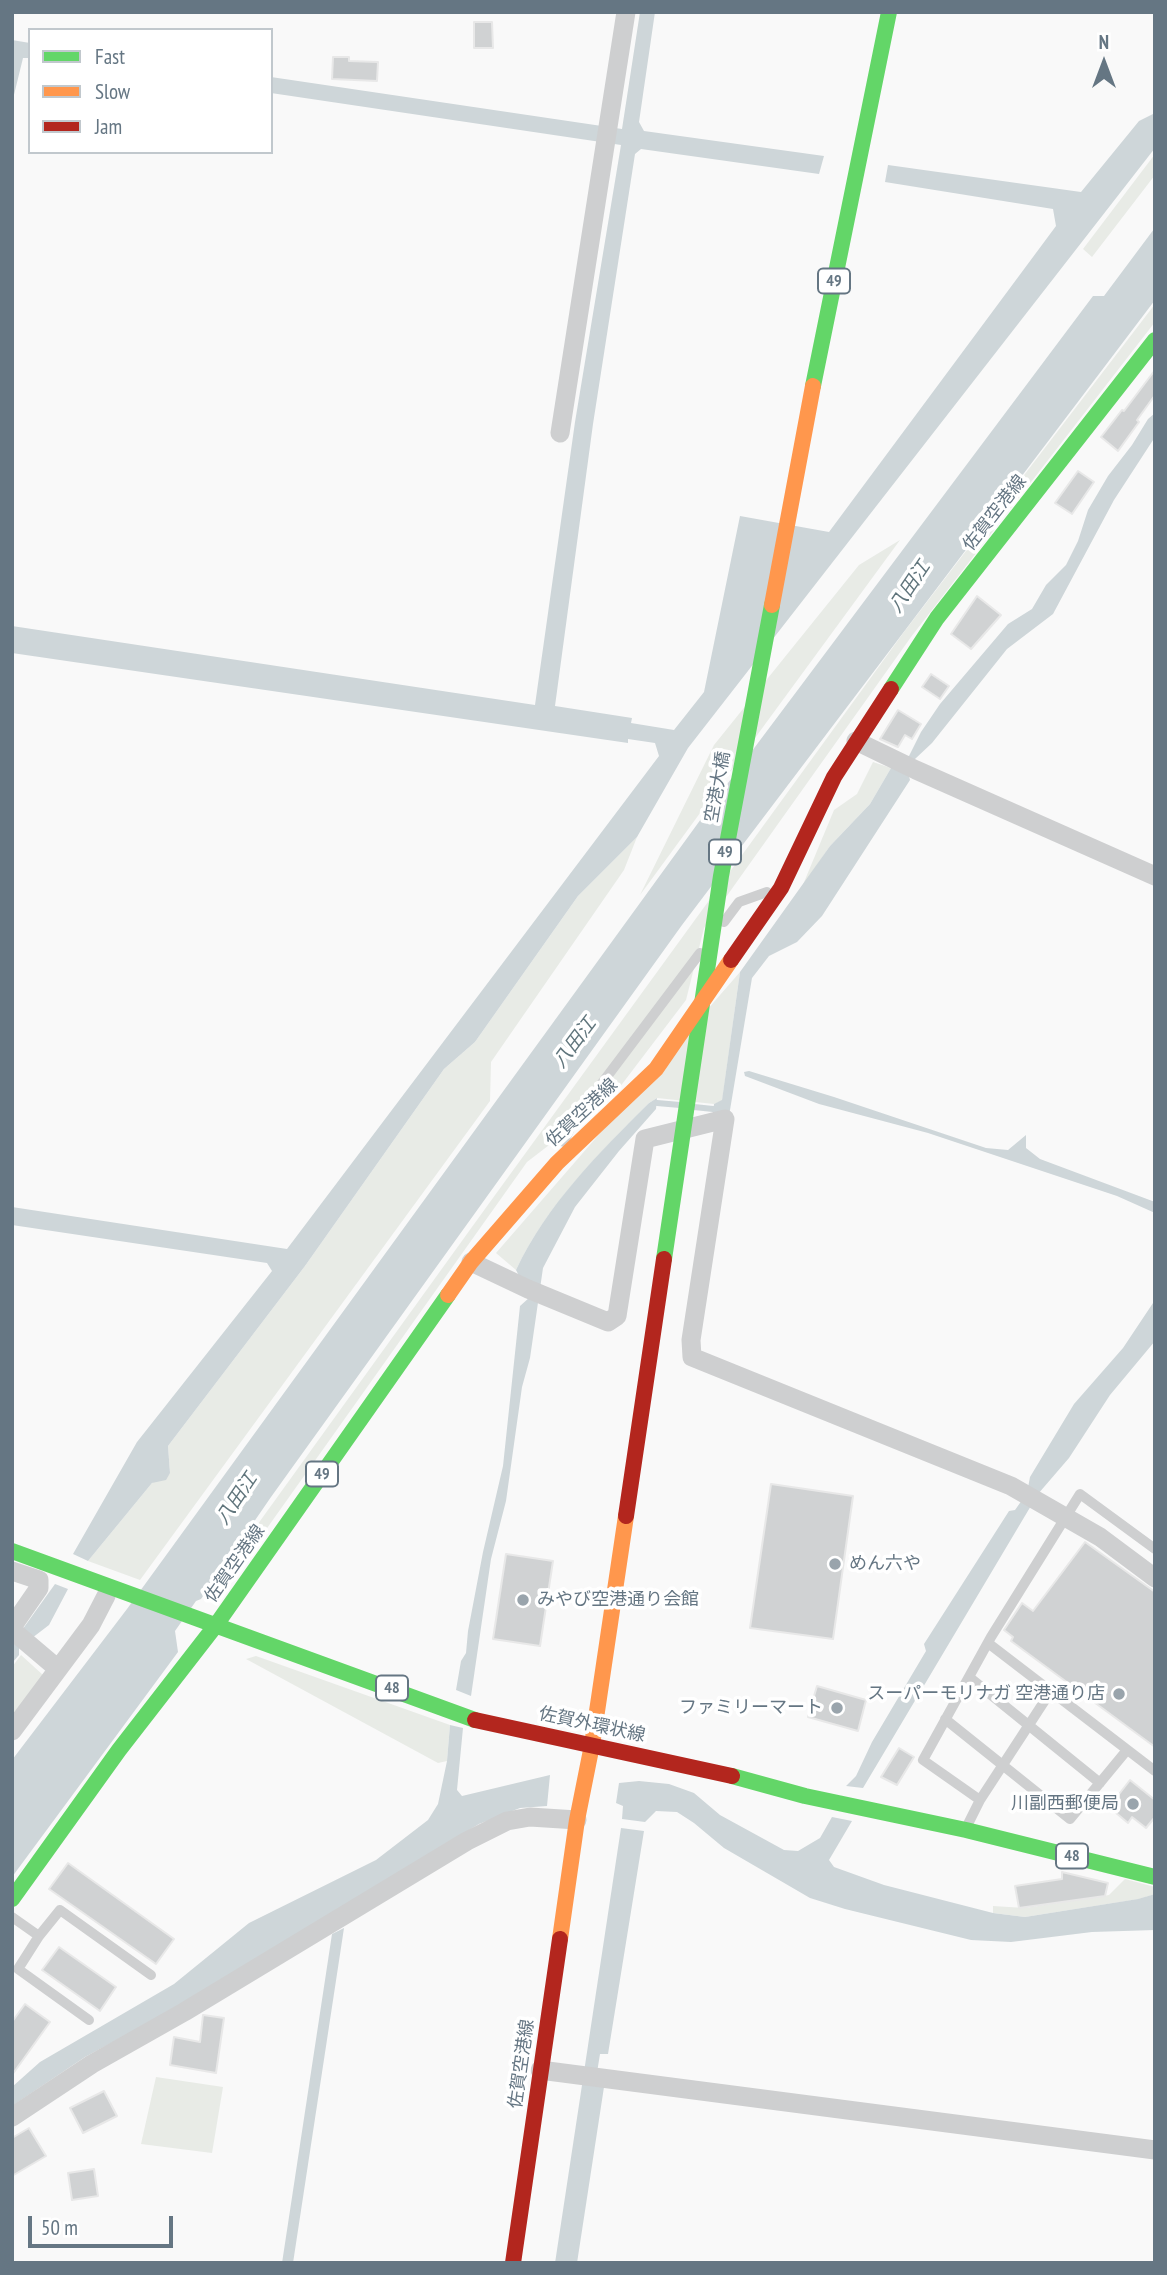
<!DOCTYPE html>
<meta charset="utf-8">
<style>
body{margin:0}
#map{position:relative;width:1167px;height:2275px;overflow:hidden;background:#f9f9f9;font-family:"PT Sans Narrow",sans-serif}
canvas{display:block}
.frame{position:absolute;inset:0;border:14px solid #657683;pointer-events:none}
.legend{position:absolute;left:28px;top:28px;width:245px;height:126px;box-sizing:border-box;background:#fff;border:2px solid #c1c8cd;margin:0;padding:9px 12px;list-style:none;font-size:21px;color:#657683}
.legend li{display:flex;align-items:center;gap:14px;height:35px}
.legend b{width:35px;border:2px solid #c1c8cd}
.north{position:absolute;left:1069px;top:28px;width:70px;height:70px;-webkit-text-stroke:5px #fff;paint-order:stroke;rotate:0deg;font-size:19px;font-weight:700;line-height:28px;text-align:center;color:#657683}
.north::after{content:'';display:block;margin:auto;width:24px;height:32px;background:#657683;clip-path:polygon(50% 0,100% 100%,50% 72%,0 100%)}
.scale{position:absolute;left:28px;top:2216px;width:145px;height:32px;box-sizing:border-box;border:4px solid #657683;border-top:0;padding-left:9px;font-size:21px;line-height:24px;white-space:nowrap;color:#657683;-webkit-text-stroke:5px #fff;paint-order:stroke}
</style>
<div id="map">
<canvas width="1167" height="2275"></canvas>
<div class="frame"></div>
<ul class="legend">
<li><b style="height:9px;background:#63d668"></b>Fast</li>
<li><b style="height:9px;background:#ff974d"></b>Slow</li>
<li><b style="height:9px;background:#b3261e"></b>Jam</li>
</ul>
<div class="north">N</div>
<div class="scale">50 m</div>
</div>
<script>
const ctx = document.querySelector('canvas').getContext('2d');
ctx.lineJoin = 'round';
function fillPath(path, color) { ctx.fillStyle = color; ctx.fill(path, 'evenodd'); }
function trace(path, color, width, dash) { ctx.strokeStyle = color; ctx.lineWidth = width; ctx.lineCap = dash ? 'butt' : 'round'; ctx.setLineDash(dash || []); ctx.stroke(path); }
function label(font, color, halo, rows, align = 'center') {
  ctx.font = font + ' "PT Sans Narrow","Noto Sans JP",sans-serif'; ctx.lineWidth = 7; ctx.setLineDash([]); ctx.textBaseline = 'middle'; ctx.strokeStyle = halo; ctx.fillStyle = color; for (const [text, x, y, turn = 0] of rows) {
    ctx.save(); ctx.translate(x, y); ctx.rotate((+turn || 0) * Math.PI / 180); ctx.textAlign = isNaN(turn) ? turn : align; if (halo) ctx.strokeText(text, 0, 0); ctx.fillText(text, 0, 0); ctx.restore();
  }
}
const green = new Path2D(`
 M1155,154V175L1092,257L1083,249Z
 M1155,304V322L911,637L704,928L686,1000L613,1096L527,1162L243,1562L224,1571L490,1202L904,632Z
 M900,540L640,895L714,745L859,565Z
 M873,762L891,768L870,804L830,846L802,887L834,810L857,794Z
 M637,837L624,870L491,1062L490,1101L140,1580L88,1561L152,1483L170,1473L168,1446L305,1266L444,1069L475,1042L578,896Z
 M740,972L722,1101L714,1104L657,1098L649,1103C599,1154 547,1204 516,1270L496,1253Z
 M21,1655L43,1675L12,1718V1667Z
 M256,1656L450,1725L447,1761L438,1763L246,1659Z
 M1125,1879L1155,1887V1894L1139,1899L1025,1917L993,1913V1906L1025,1908L1109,1895Z
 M156,2077L223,2087L212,2153L141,2144Z`);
const water = new Path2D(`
 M640,12H655L639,122L644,131L824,156L819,174L641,149L635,154L593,424L555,706L632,718L631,723L674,730L704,692L740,516L829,532L1056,226L1053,209L885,182L888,165L1081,192L1139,121L1155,113V148L688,748L637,837L578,896L475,1042L444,1069L305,1266L168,1446L170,1473L166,1480L152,1483L88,1561L73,1554L137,1442L272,1271L267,1263L12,1225V1207L287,1249L659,756L655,743L628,739V743L12,653V626L535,705L575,422L621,145L271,93V77L622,129Z
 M12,40L30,43V58H23L12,103Z
 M1155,214V300L682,925L271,1497L201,1599L196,1601L175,1631L178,1652L12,1877V1760L127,1609L701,819L1093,296H1104L1154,229Z
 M1155,413V437L1114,500L1053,614L1007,649L932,743L915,759L908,773L910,780L822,916L797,942L769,956L752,978L729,1116L713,1113L714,1104L722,1100L740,972L830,846L870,804L891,768L907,760L921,732L940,704L1008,624L1032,609L1046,585L1066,565L1078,541L1088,510L1108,476L1132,445L1148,419Z
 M749,1071L834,1097L986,1148L1008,1150L1026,1135V1148L1040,1159L1155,1202V1213L1117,1196L928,1133L819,1104L745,1076L744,1072Z
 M657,1098L656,1109L619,1151L575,1207L543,1268L530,1358L522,1387L506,1501L491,1559L471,1696L456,1690L461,1661L466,1653L468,1631L483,1552L503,1466L520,1306L530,1297L516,1270C547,1204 598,1154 649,1103Z
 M1155,1300V1341L1110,1395L1069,1458L1038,1494L863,1788L846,1786L856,1776L872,1742L926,1651L924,1644L1009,1511L1015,1510L1027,1493L1030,1477L1074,1404L1123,1348Z
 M55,1584L68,1589L49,1625L19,1648V1655L12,1663V1644Z
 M450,1725L463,1728L457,1790L462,1796L550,1775L547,1806L520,1808L479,1824L174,2009L85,2057L12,2106V2087L40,2062L174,1984L249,1923L376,1860L428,1820L438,1804L447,1761Z
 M639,1781L669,1784L694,1793L720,1815L784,1850L798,1851L820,1838L832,1817L852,1821L829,1860L834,1867L884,1885L993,1913L1025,1917L1138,1899L1155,1894V1930L1092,1932L1011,1942L971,1940L845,1909L810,1898L724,1848L694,1823L677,1812L656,1811L645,1822L622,1819L623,1806L616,1803L619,1783Z
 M621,1828L644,1831L608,2054H600L595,2085L604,2087L577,2263H555Z
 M344,1928L293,2263H282L332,1934Z`);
const stream = new Path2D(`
 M657,1103L680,1105
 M694,1107L713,1109`);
const building = new Path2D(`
 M474,22H492L493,48H474Z
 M333,57H349V61L378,62L377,81L332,79Z
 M1155,370V395L1137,420L1139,422L1118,451L1101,437L1122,410L1124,411Z
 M1078,471L1094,482L1072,514L1055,503Z
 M977,596L1001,615L971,649L951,634Z
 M931,674L949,686L940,699L922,687Z
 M898,710L921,724L912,739L905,735L898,747L880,739Z
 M771,1484L853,1496L833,1639L750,1628Z
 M1085,1542L1155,1592V1747L1011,1641L1013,1637L1004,1630L1022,1603L1033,1611Z
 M506,1554L553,1561L540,1646L493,1639Z
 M817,1686L866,1700L858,1731L808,1717Z
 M899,1748L914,1757L897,1785L881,1777Z
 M1130,1780L1155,1800V1817L1146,1828L1132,1817L1128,1823L1109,1807Z
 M68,1863L174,1939L156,1964L49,1889Z
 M1062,1872L1108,1883L1105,1896L1019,1908L1015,1886L1062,1879Z
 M59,1947L116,1987L100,2011L42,1970Z
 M25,2004L50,2022L12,2075V2022Z
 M203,2015L224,2018L216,2073L170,2065L174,2037L200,2042Z
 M104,2091L117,2116L83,2133L70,2108Z
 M29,2128L46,2156L12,2176V2138Z
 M94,2169L98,2196L72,2200L68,2173Z`);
const lane = new Path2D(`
 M724,922L739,902L767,892
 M564,1142L572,1123L700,953
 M988,1643L1155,1771
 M969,1677L1100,1783
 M945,1719L1070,1819L1127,1750
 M980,1800L923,1760L991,1637L1080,1494L1155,1549
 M967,1826L980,1800L1051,1691
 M12,1917L39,1936L60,1910L151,1975
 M39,1936L18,1969L89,2020`);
const street = new Path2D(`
 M560,433L626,12
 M856,741L916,770L1155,876
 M471,1262L528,1289L608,1322L617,1316L645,1139L725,1119L691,1340L692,1357L1011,1486L1100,1537L1155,1578
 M12,1571L39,1580V1588L12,1627
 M12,1630L58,1669
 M12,1731L91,1625L106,1596
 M540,2070L1155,2150
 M12,2117L92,2064L184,2012L467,1841L507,1821L530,1817L577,1820`);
const fast = new Path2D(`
 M813,386L889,12
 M891,689L937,618L1155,340
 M664,1259L721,876L772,605
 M12,1551L475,1720
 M732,1776L805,1796L966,1830L1155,1877
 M12,1899L119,1750L216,1625L448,1295`);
const slow = new Path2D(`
 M772,605L813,386
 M448,1295L471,1262L557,1163L656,1069L731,960
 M560,1939L577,1820L592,1745L626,1516`);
const jam = new Path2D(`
 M731,960L781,888L834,777L891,689
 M626,1516L664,1259
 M475,1720L732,1776
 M513,2263L560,1939`);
const markers = [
 [835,1564,7,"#99a4ac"],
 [523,1600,7,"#99a4ac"],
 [1119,1694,7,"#99a4ac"],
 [837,1708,7,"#99a4ac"],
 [1133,1804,7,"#99a4ac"]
];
const shields = [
 [834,281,32],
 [725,852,32],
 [322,1474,32],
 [392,1688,32],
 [1072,1856,32]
];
const shieldNames = [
 ["49",834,281],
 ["49",725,852],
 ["49",322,1474],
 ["48",392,1688],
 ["48",1072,1856]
];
const streetNames = [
 ["佐賀空港線",995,513,-52],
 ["空港大橋",718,787,-80],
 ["佐賀空港線",582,1113,-43],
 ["佐賀空港線",235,1564,-55],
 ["佐賀外環状線",592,1725,12],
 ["佐賀空港線",522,2064,-82]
];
const poiNames = [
 ["めん六や",849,1564,"left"],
 ["みやび空港通り会館",537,1600,"left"],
 ["スーパーモリナガ 空港通り店",1105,1694],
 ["ファミリーマート",823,1708],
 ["川副西郵便局",1119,1804]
];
const waterNames = [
 ["八田江",910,587,-56],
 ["八田江",575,1043,-53],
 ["八田江",237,1499,-56]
];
fillPath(green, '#e8ebe6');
fillPath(water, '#ced6d9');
trace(stream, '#ced6d9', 6);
fillPath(building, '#d0d2d3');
trace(building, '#e8e8e8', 2);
trace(lane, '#cecfd0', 10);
trace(street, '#cecfd0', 19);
trace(fast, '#63d668', 16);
trace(slow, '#ff974d', 16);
trace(jam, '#b3261e', 16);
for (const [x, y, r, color] of markers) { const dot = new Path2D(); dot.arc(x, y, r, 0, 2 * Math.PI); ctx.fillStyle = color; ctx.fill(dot); trace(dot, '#fff', 2.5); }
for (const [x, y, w] of shields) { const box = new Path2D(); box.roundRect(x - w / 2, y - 12.5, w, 25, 5); ctx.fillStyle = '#fff'; ctx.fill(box); trace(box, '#657683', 2); }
label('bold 16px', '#657683', null, shieldNames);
label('18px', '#657683', '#fff', streetNames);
label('18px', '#657683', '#fff', poiNames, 'right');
label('italic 19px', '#60757c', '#fff', waterNames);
</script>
